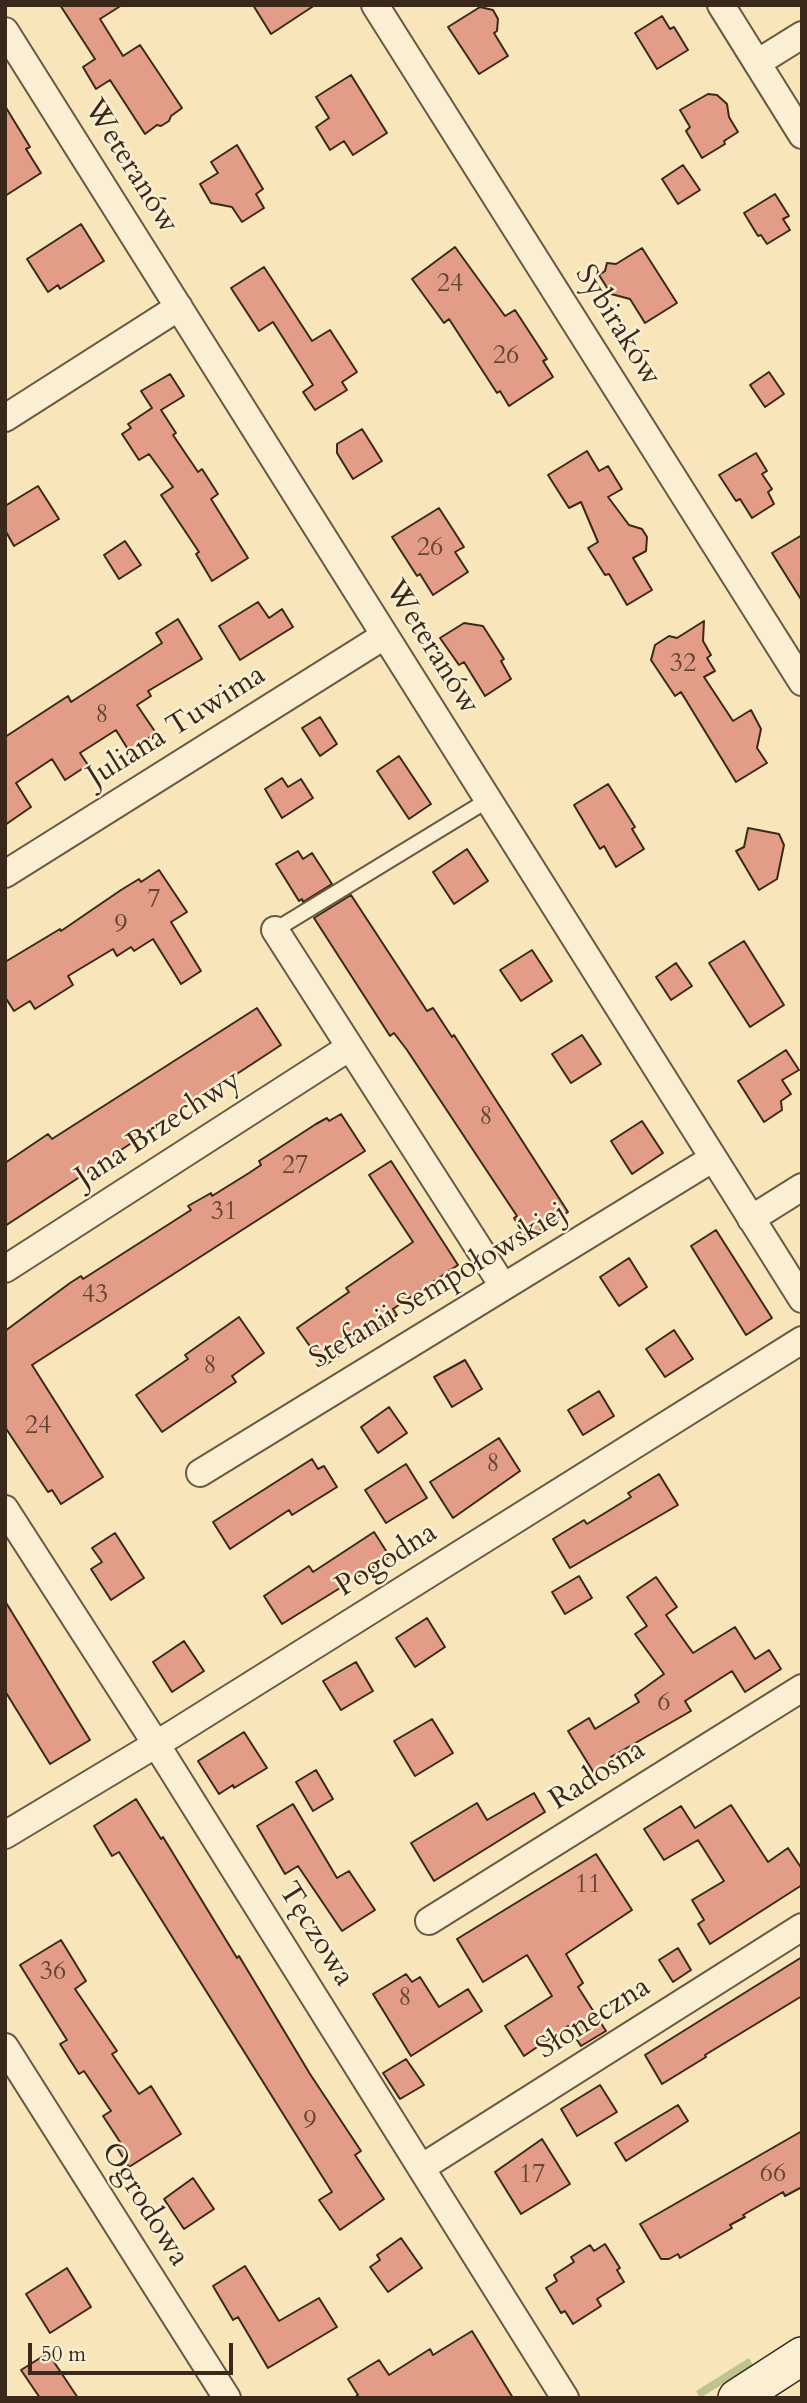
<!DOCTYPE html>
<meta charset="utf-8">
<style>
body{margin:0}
#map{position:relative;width:807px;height:2403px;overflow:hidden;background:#f8e6ba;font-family:Cardo,serif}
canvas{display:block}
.frame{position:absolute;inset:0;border:7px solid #3a291a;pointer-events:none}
.scale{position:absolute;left:28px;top:2343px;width:205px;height:32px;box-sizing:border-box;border:4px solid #3a291a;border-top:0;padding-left:9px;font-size:21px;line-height:24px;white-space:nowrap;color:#3a291a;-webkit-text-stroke:5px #faefd2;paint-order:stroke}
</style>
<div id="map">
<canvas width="807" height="2403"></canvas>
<div class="frame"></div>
<div class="scale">50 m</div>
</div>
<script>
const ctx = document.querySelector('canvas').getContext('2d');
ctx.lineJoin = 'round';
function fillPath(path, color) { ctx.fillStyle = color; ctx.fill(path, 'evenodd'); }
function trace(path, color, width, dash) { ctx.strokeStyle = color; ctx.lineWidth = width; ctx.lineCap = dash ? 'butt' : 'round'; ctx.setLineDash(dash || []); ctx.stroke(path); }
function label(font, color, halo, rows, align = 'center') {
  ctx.font = font + ' Cardo,serif'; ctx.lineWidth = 5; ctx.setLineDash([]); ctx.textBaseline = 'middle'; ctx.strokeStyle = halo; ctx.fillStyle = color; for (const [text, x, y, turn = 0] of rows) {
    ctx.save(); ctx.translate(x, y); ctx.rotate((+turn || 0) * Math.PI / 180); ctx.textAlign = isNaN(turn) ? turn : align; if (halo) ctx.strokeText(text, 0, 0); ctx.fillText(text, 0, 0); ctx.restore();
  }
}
const green = new Path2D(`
 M749,2358L753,2365L700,2398L696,2391Z`);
const building = new Path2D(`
 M60,5H122L100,19L123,56L140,45L182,108L171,116L169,121L161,126L157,125L145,134L110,80L96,89L83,67L95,59Z
 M253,5H315L271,34Z
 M480,7L493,10L498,19L497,31L494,33L508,56L479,74L448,27Z
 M662,16L670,29L674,27L688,50L657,69L635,33Z
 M351,75L387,133L353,155L344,141L330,150L316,127L329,118L316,97Z
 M708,94L717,95L727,104L729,117L738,132L724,141L725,144L702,158L686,131L690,127L680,110Z
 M5,106L30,147L26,149L41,173L5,196Z
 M237,145L263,189L256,194L264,208L242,222L232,207L211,203L200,184L218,173L211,162Z
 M683,165L700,190L678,204L662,179Z
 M775,194L789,216L783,219L790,230L767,244L761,235L758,236L744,213Z
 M81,224L104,261L60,289L58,285L48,292L27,259Z
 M455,247L505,316L515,310L547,359L543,361L553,377L509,406L500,391L497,393L449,319L444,323L412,279Z
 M642,248L677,303L645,323L630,299L611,294L599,275L605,271L607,263L616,264Z
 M264,267L312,341L330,330L357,372L342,382L347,390L315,410L303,392L313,385L273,322L259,331L231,288Z
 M769,372L784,394L765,407L750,385Z
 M170,374L184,396L161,410L176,433L173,435L198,472L202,469L218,494L211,499L248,558L212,581L196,554L199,552L161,495L173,487L149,454L139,460L122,434L131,428L128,424L152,408L141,391Z
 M362,429L382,461L353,479L337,453V444Z
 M587,451L599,471L608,466L622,489L608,497L629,525L642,529L647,537L646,551L633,558L652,590L627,605L609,574L605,575L588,548L598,542L581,502L569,508L548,475Z
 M756,453L767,471L762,474L772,489L768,492L774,504L752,518L740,499L736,501L719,475Z
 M38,486L59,519L14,546L5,530V506Z
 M439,508L464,547L455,552L468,572L433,595L420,574L417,576L392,537Z
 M802,535V601L772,553Z
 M125,541L141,565L119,579L104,555Z
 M258,602L269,618L282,609L293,627L240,660L219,626Z
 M178,619L202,659L148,691L151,696L137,705L156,733L129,751L116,730L80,753L88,765L65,780L52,759L16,783L31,807L5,825V737L68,696L71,702L162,643L156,633Z
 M704,621L703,641L711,655L707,658L715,671L704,677L733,721L751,710L761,729L757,748L767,763L736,782L681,692L675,696L651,660L655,645L669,636L677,638Z
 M464,623L483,626L504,659L501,661L511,679L485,696L464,662L459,665L440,638Z
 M320,717L337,744L320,756L302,728Z
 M399,756L431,804L409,819L377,771Z
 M282,778L288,787L301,779L313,798L282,818L265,789Z
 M608,784L635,827L632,829L644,849L616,867L604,846L600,849L574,805Z
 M748,828L779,834L784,845L777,879L759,890L736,851L744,847Z
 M467,849L488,881L454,904L433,872Z
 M298,851L303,859L312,853L332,884L303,902L302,899L299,901L276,864Z
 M159,870L187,912L171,922L201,971L181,984L153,939L134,951L131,947L117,956L113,949L68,976L73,985L35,1009L30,1001L14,1011L5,997V962L60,929L61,931L121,890L139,879L141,882Z
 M351,895L427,1011L433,1008L452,1037L454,1035L568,1212L527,1239L514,1218L517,1216L485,1168L407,1050L394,1033L390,1036L314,918Z
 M744,941L784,1005L750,1027L709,963Z
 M532,950L552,981L521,1001L500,970Z
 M676,963L692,986L671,1000L656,977Z
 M257,1008L281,1045L5,1226V1163L48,1134L52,1139Z
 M582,1035L601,1064L571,1083L552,1054Z
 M786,1050L799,1070L782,1080L791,1094L781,1101L782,1110L764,1122L738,1081Z
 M341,1114L365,1151L32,1365L103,1477L61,1504L52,1490L48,1492L5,1427V1331L70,1283L81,1276L83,1279L191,1210L188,1206L211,1193L212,1196L249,1173L261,1165L259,1161L316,1124L327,1118L329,1121Z
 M642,1121L663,1153L632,1174L611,1141Z
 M391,1161L458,1265L393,1309L397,1315L324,1366L297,1328L349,1292L346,1288L413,1242L369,1175Z
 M716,1230L772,1318L746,1335L691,1246Z
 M629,1258L647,1287L619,1306L600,1277Z
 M239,1317L264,1353L232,1376L236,1382L162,1432L136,1395L188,1359L185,1355Z
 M674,1330L693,1359L665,1377L646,1349Z
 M465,1360L482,1389L452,1407L434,1377Z
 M599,1391L614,1416L583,1435L568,1410Z
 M389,1407L407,1433L378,1453L361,1427Z
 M499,1438L520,1471L453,1518L430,1482Z
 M312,1459L318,1469L324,1466L337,1487L292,1515L289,1510L230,1549L213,1522Z
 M406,1464L427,1498L386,1523L365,1490Z
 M659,1474L678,1505L570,1568L553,1539L584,1520L587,1524L631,1497L628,1493Z
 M374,1532L390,1557L282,1624L264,1596L309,1566L313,1572Z
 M115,1533L144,1578L111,1600L91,1569L102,1562L92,1548Z
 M579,1576L592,1598L565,1614L552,1592Z
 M656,1577L677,1607L666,1615L693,1653L735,1627L755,1659L769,1650L781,1669L745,1692L732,1671L685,1701L691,1711L611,1757L614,1761L594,1773L568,1731L589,1718L595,1729L639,1702L635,1695L664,1674L635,1634L647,1626L627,1597Z
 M5,1601L90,1740L50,1764L5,1691Z
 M427,1618L445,1647L415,1667L396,1638Z
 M184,1641L204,1671L172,1692L153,1662Z
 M356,1662L373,1691L341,1710L323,1681Z
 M432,1719L453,1753L415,1776L394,1741Z
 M244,1732L267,1768L234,1788L233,1785L219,1794L198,1761Z
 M316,1770L333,1799L313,1811L296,1782Z
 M534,1793L545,1812L434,1881L411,1843L477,1803L487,1820Z
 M136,1799L161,1839L163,1837L237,1958L239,1956L310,2074L361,2151L355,2155L384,2199L340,2230L319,2200L332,2192L119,1852L112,1856L94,1826Z
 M293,1804L337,1878L349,1871L375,1910L342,1931L298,1866L285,1874L257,1826Z
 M731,1805L768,1862L788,1848L802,1869V1885L710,1944L698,1924L704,1920L692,1900L724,1881L698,1840L664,1860L644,1829L681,1806L695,1828Z
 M596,1854L632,1910L566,1954L583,1983L578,1987L606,2031L581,2046L568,2026L524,2056L505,2026L552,1996L527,1955L483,1982L457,1939Z
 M61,1940L86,1981L75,1989L117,2051L112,2054L139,2094L151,2086L181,2134L129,2167L117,2148L122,2145L103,2116L111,2111L84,2071L79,2074L60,2044L67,2040L20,1965Z
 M678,1948L691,1970L673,1982L659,1960Z
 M802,1957V1996L705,2055L706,2057L662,2084L645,2055Z
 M406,1974L412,1982L420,1977L439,2007L468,1989L482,2011L411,2056L373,1994Z
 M406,2059L424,2085L400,2099L383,2073Z
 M600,2085L617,2112L577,2136L561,2109Z
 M678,2105L688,2121L626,2161L615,2143Z
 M802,2131V2187L785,2196L783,2192L743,2215L745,2217L730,2225L732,2228L680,2258L678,2254L669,2259H661L640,2224Z
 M542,2139L570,2184L521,2214L495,2172Z
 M193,2178L214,2209L184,2229L164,2199Z
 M401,2238L422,2268L388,2292L370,2267L380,2260L377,2255Z
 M605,2244L620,2268L617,2270L624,2282L597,2299L601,2306L573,2324L565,2311L561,2313L546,2288L557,2281L554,2275L574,2262L571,2257L590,2245L594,2251Z
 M245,2266L279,2321L319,2298L337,2327L268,2368L238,2317L233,2320L213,2286Z
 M67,2268L91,2307L50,2333L26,2294Z
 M472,2331L513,2398H354L358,2395L348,2379L379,2360L389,2375L430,2349L433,2355Z
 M48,2353L78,2398H40L21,2370Z`);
const lane = new Path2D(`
 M275,930L488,800`);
const street = new Path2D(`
 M375,5L802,682
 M721,5L802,135
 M5,31L802,1299
 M757,63L802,35
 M5,418L179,307
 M5,874L384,636
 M275,930L503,1286
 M751,1219L802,1187
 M5,1269L350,1047
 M200,1473L712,1159
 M5,1509L156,1744L565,2398
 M5,1835L173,1734L802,1340
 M429,1921L802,1688
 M5,2047L227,2398
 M421,2168L802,1927`);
const secondary = new Path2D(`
 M737,2398L802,2356`);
const numberNames = [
 ["24",450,285],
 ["26",506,357],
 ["26",430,549],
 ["32",683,665],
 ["8",102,716],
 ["7",154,901],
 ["9",121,926],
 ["8",486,1118],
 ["27",295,1167],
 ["31",224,1213],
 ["43",95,1296],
 ["8",210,1367],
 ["24",38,1427],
 ["8",493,1465],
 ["6",664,1704],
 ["11",588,1886],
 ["36",53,1973],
 ["8",405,1999],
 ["9",310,2122],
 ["66",773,2175],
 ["17",532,2176]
];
const streetNames = [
 ["Weteranów",130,167,58],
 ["Sybiraków",617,326,58],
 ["Weteranów",431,648,58],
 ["Juliana Tuwima",177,727,-32],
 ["Jana Brzechwy",159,1130,-33],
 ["Stefanii Sempołowskiej",439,1287,-31],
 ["Pogodna",387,1561,-32],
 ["Radosna",598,1776,-32],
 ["Tęczowa",315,1935,58],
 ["Słoneczna",594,2019,-32],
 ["Ogrodowa",144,2205,58]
];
fillPath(green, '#bfc48f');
fillPath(building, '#e39d86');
trace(building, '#3a291a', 2);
trace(lane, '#6a5842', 18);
trace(street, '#6a5842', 30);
trace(secondary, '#3a291a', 40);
trace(lane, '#faefd2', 14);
trace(street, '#faefd2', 26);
trace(secondary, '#faefd2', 37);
label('26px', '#644635', null, numberNames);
label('30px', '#3a291a', '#faefd2', streetNames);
</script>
